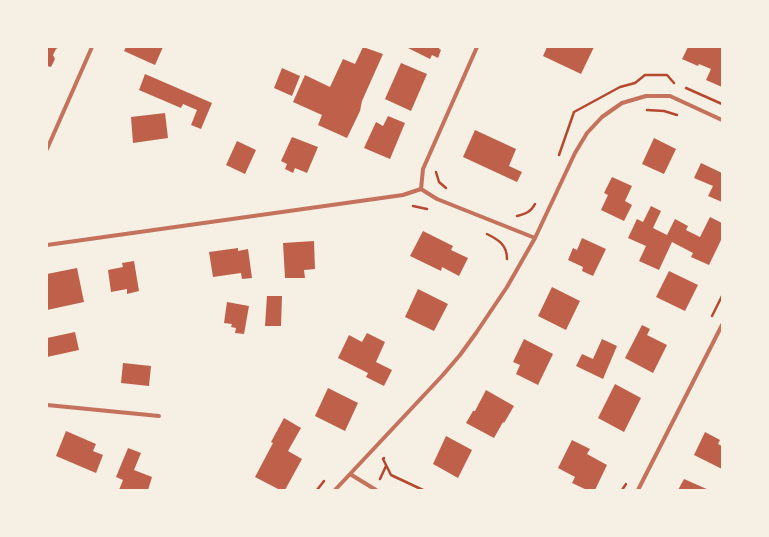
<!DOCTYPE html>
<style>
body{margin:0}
#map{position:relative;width:769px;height:537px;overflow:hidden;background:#f6efe4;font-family:"Libre Baskerville",serif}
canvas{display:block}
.frame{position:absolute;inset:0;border:48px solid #f6efe4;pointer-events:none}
</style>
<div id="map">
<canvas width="769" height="537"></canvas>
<div class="frame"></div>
</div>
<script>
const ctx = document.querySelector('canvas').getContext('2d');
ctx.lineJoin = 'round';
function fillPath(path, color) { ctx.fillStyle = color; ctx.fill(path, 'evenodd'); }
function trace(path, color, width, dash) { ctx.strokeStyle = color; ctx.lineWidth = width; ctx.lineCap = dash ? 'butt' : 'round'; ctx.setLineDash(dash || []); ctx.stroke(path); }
const building = new Path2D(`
 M47,47H60L56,49L53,55L55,59L51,67L47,66Z
 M126,47H163L155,65L124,51Z
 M363,47L383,54L362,101L360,111L347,138L318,125L322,115L293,102L305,75L330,87L343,59L355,64Z
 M406,47H440L439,49L441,50L438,58L432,55L430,59Z
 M547,47H594L581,74L543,56Z
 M688,47H722L721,51H722V87L706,80L711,69L699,64L698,66L682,59Z
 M401,63L427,74L411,111L385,99Z
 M282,68L300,76L292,96L274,88Z
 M145,74L212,103L201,129L191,125L197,110L183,104L181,108L139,90Z
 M165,113L168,138L133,143L131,117Z
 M388,116L405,123L390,159L364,148L376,122L383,126Z
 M475,130L516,149L509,166L522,172L517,182L463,157Z
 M292,137L318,147L307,173L295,168L293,173L285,169L287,164L281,161Z
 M654,138L676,149L664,174L642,164Z
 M237,141L256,150L245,174L226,165Z
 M701,163L722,173V202L708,196L713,186L694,178Z
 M612,177L632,186L625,201L632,205L624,221L601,210L608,195L604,193Z
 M651,206L661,211L653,228L667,235L675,219L688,226L686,230L700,237L710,217L722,223V238L709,265L691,257L693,253L672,242L659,270L639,261L646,246L628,238L637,219L643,222Z
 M423,231L453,246L451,250L468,258L459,276L442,267L441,271L410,256Z
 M582,238L606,249L593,276L582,271L583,267L568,260L573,248L577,250Z
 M314,241L315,269L304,270L305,278H285L283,243Z
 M238,248V251L248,249L252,278L242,279L241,273L213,277L209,252Z
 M134,261L139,291L127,294V289L111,292L108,270L123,267L122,263Z
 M77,268L84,302L47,310V274Z
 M669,271L698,285L685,311L656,297Z
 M552,287L580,301L566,330L538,316Z
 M418,289L448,304L434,331L405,317Z
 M267,296H282L281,326H265Z
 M227,302L249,306L244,334L235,333L236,328L231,327L232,324L224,323Z
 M642,325L650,329L647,335L667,345L653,373L625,358Z
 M75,332L79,350L47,357V338Z
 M367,333L385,342L376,362L392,370L384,386L366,377L368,373L338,358L349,335L362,342Z
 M524,339L553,354L538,385L516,374L520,365L513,362Z
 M602,339L617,346L603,379L576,366L582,354L593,359Z
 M123,363L151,366L149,386L121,383Z
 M615,384L641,398L624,432L598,418Z
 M328,388L358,403L345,431L315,416Z
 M486,390L514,406L504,423L503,422L494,438L466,423L473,411H475Z
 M284,418L301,428L288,451L302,459L285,490H280L255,477L273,443L271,442Z
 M66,431L96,444L93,451L103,455L96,473L56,456Z
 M705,432L720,440L718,444L722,446V469L694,455Z
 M446,436L472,450L458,478L433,464Z
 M572,440L590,449L587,454L607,465L595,490H587L572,483L575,477L558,468Z
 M128,448L141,453L134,470L152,477L148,490H119L123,480L116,477Z
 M684,479L709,490H678Z`);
const path = new Path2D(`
 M686,88L722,104
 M647,110L664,111L677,115
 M559,155L574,112L620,87L635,83L645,75H667L674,83
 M436,172L439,182L446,188
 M413,206L427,209
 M517,216C525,214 531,212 535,204
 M487,234C499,240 507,245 507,259
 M712,316L722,296
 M384,458L383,459L391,475L423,490
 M380,479L386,466
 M317,490L324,481
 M622,490L626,484`);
const minor = new Path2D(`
 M47,149L92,47
 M421,189L423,169L477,47
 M47,245L403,195L421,189L437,199L535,238
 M47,405L159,416
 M350,474L376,490
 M335,490L442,376L460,355L476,333L507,287L535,238L575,153L587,133L602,117L622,103L646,96H670L722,120
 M638,490L722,325`);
fillPath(building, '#bf614a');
trace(path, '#b5482f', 2.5);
trace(minor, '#c5725c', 4);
</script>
